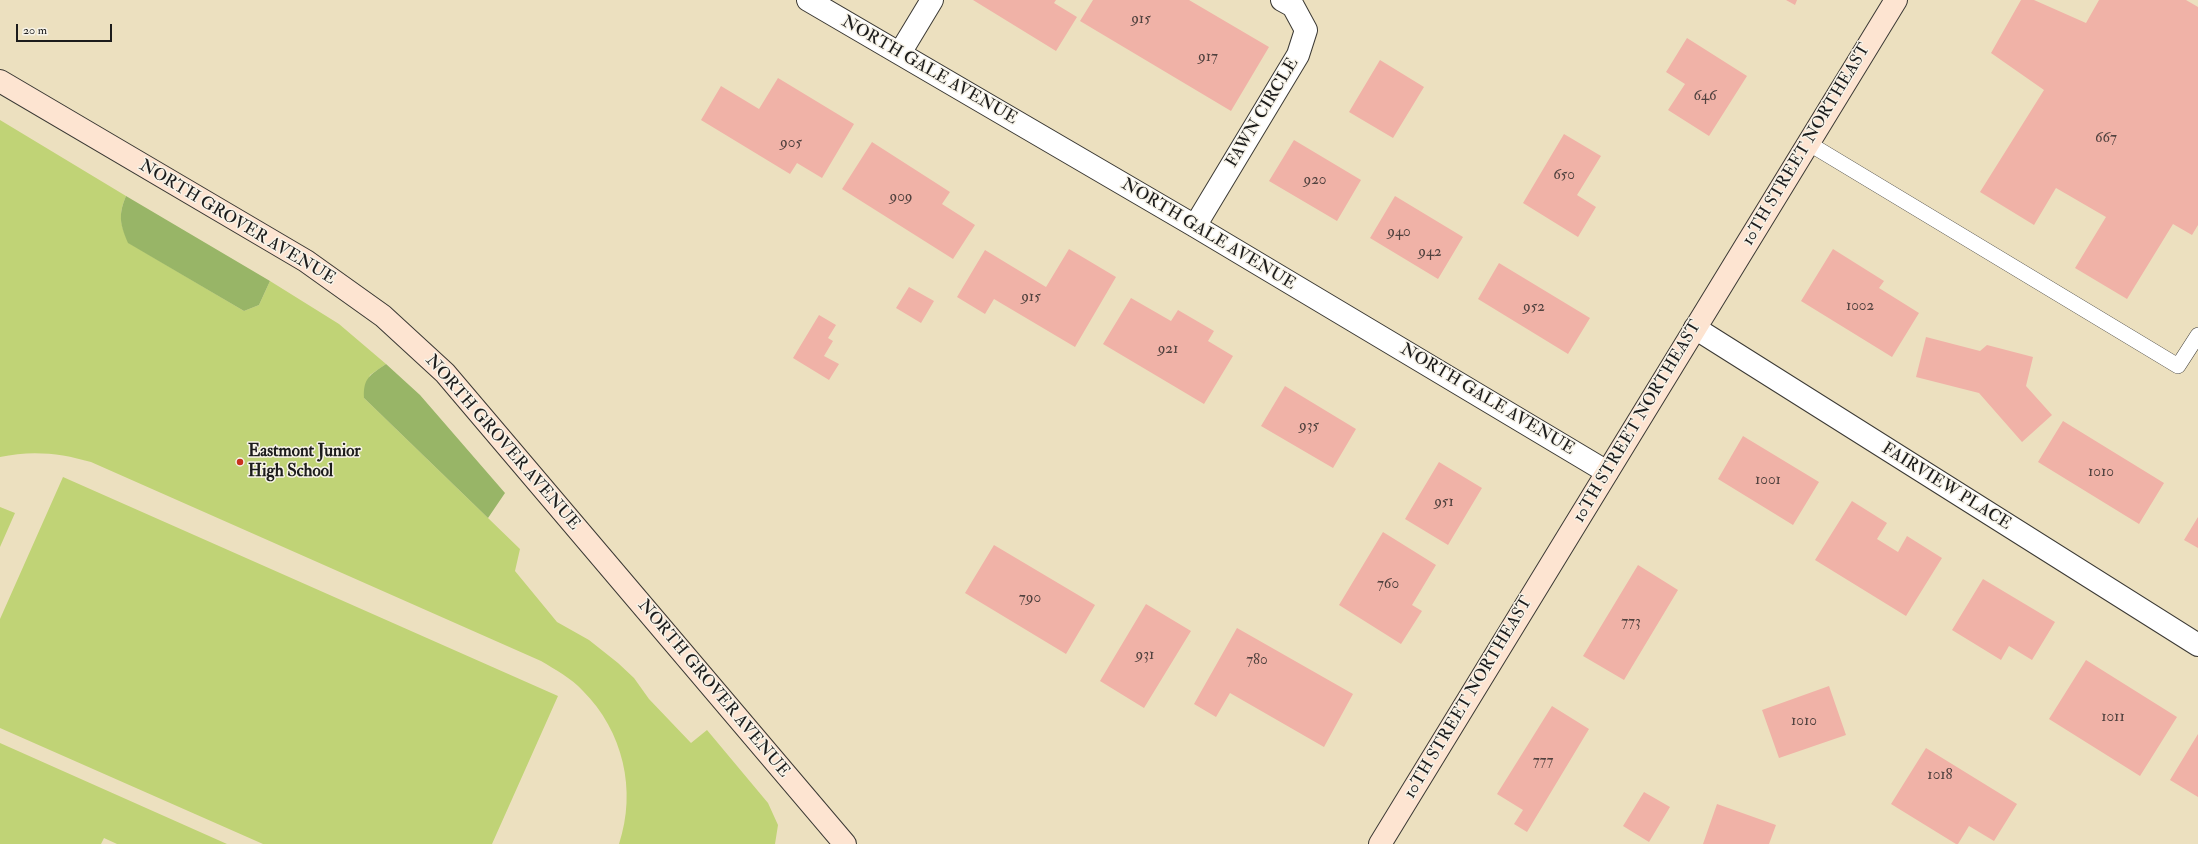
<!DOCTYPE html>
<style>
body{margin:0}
#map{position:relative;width:2198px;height:844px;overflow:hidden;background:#ece0bf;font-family:"IM FELL Double Pica",serif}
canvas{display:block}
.scale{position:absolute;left:16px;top:24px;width:96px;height:18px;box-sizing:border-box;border:2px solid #1c1c1c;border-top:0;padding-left:5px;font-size:12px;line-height:14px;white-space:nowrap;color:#1c1c1c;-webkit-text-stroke:3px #f7f3e8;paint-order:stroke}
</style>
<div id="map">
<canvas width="2198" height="844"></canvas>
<div class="scale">20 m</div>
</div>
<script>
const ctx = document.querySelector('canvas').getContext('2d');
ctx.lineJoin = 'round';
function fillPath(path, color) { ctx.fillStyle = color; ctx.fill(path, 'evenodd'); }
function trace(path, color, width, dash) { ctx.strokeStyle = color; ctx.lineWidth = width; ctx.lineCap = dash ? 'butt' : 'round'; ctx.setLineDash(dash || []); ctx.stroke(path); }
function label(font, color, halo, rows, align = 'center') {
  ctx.font = font + ' "IM FELL Double Pica",serif'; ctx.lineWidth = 3; ctx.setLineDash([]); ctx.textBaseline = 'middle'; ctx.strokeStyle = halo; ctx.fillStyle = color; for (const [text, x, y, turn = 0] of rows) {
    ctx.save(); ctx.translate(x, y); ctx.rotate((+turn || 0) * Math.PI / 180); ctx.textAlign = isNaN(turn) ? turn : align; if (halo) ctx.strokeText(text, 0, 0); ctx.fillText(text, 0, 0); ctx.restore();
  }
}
const green = new Path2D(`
 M0,120L126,196C118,215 120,224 129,243L244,311L259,305L270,281L339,324L386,364L370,375L364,398L520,549L515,571L557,622L589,640L618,663L634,678L649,699L691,743L707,730L768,803L778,825L775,844H619C637,790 623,731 583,691C571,678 556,670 541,661L91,462C61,453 31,450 0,457Z
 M63,477L558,696L492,844H263L0,728V619Z
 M0,507L15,513L0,547Z
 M0,743L227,844H117L104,838L101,844H0Z`);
const forest = new Path2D(`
 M126,196L270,281L259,305L244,311L128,243C120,224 118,215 126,196Z
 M386,364L420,395L505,493L488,518L364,398C363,378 370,375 386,364Z`);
const building = new Path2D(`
 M973,0H1056L1054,3L1077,17L1056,51Z
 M1093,0H1189L1269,47L1231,111L1080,21Z
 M1786,0H1797L1795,5Z
 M2021,0H2034L2086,23L2099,0H2186L2198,7V225L2192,235L2173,224L2127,299L2075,268L2106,217L2056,188L2034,225L1980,192L2044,90L1991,53Z
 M1687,38L1747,76L1709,136L1668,110L1685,84L1666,72Z
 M1380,60L1424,87L1393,138L1349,112Z
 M778,78L854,124L822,178L797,163L790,174L701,120L721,86L759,109Z
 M1564,134L1601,156L1577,195L1596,207L1578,237L1523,203Z
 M1294,140L1361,180L1337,221L1269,181Z
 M872,142L950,192L942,204L975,225L953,259L842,189Z
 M1395,196L1463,237L1438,279L1370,238Z
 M1069,249L1116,277L1075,347L994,299L985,314L957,297L985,250L1046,287Z
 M1833,249L1884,281L1879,288L1919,313L1892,357L1801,301Z
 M1499,263L1590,318L1568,354L1478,299Z
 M909,287L934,301L921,323L896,308Z
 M1131,298L1171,321L1178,310L1214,331L1208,341L1233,356L1204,404L1103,344Z
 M819,315L836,325L828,338L833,341L824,356L839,364L829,380L793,358Z
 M1926,337L1980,351L1987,345L2033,357L2026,386L2052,415L2022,442L1979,393L1916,377Z
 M1285,386L1356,429L1333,468L1261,426Z
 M2063,421L2164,483L2139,524L2038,462Z
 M1743,436L1819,482L1793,525L1718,479Z
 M1439,462L1482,488L1448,545L1405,519Z
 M1852,501L1887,523L1877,539L1898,552L1907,536L1942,558L1906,616L1815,560Z
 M2198,517V548L2184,540Z
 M1383,532L1436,565L1412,605L1422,611L1401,644L1339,605Z
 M994,545L1095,605L1066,654L965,593Z
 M1638,565L1678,590L1624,680L1583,656Z
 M1983,579L2055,622L2032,660L2009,646L2001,660L1952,630Z
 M1146,604L1191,631L1144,708L1100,681Z
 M1237,628L1353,694L1324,747L1230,693L1216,717L1194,704Z
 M2086,660L2177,717L2140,776L2049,719Z
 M1829,686L1846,735L1779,758L1762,710Z
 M1552,706L1589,729L1527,832L1514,824L1523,810L1497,794Z
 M2198,734V797L2170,780Z
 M1926,748L2017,804L1994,841L1969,826L1958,844H1956L1891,804Z
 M1644,792L1670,807L1649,842L1623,826Z
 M1717,804L1776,825L1769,844H1703Z`);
const lane = new Path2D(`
 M1808,143L2178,366L2198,335`);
const street = new Path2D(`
 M808,0L1195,226L1607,472
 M900,53L932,0
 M1195,226L1298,55L1306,30L1293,6L1282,0
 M1695,328L2198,645`);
const secondary = new Path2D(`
 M0,81L306,261L383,316L445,373L845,844
 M1380,844L1896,0`);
const markers = [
 [240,462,4,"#c8321e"]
];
const numberNames = [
 ["915",1141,20],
 ["917",1208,58],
 ["646",1705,97],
 ["667",2106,139],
 ["905",791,144],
 ["650",1564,176],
 ["920",1315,181],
 ["909",901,198],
 ["940",1399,233],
 ["942",1430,253],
 ["915",1031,298],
 ["1002",1860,307],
 ["952",1534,308],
 ["921",1168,350],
 ["935",1309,427],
 ["1010",2101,473],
 ["1001",1768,481],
 ["951",1444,503],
 ["760",1388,585],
 ["790",1030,599],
 ["773",1631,623],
 ["931",1145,656],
 ["780",1257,661],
 ["1011",2113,718],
 ["1010",1804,722],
 ["777",1543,762],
 ["1018",1940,776]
];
const streetNames = [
 ["NORTH GALE AVENUE",929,71,30],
 ["FAWN CIRCLE",1263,113,-59],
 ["10TH STREET NORTHEAST",1807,145,-59],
 ["NORTH GROVER AVENUE",237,223,31],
 ["NORTH GALE AVENUE",1208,235,31],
 ["NORTH GALE AVENUE",1487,400,31],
 ["10TH STREET NORTHEAST",1638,422,-59],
 ["NORTH GROVER AVENUE",502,443,49],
 ["FAIRVIEW PLACE",1946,487,32],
 ["NORTH GROVER AVENUE",713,689,50],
 ["10TH STREET NORTHEAST",1469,698,-59]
];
const poiNames = [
 ["Eastmont Junior",248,452],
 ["High School",248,472]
];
fillPath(green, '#c0d376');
fillPath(forest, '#98b567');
fillPath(building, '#f0b2a7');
trace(lane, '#3b3934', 16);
trace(street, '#3b3934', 24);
trace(secondary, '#3b3934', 24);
trace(lane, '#fff', 15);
trace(street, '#fff', 22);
trace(secondary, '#fde4d1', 22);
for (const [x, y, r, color] of markers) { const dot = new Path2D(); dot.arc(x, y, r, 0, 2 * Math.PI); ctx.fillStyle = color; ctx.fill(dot); trace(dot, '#f7f3e8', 1.5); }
label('15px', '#51423f', null, numberNames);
label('17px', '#1c1c1c', '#f7f3e8', streetNames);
label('bold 17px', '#1c1c1c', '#f7f3e8', poiNames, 'left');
</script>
